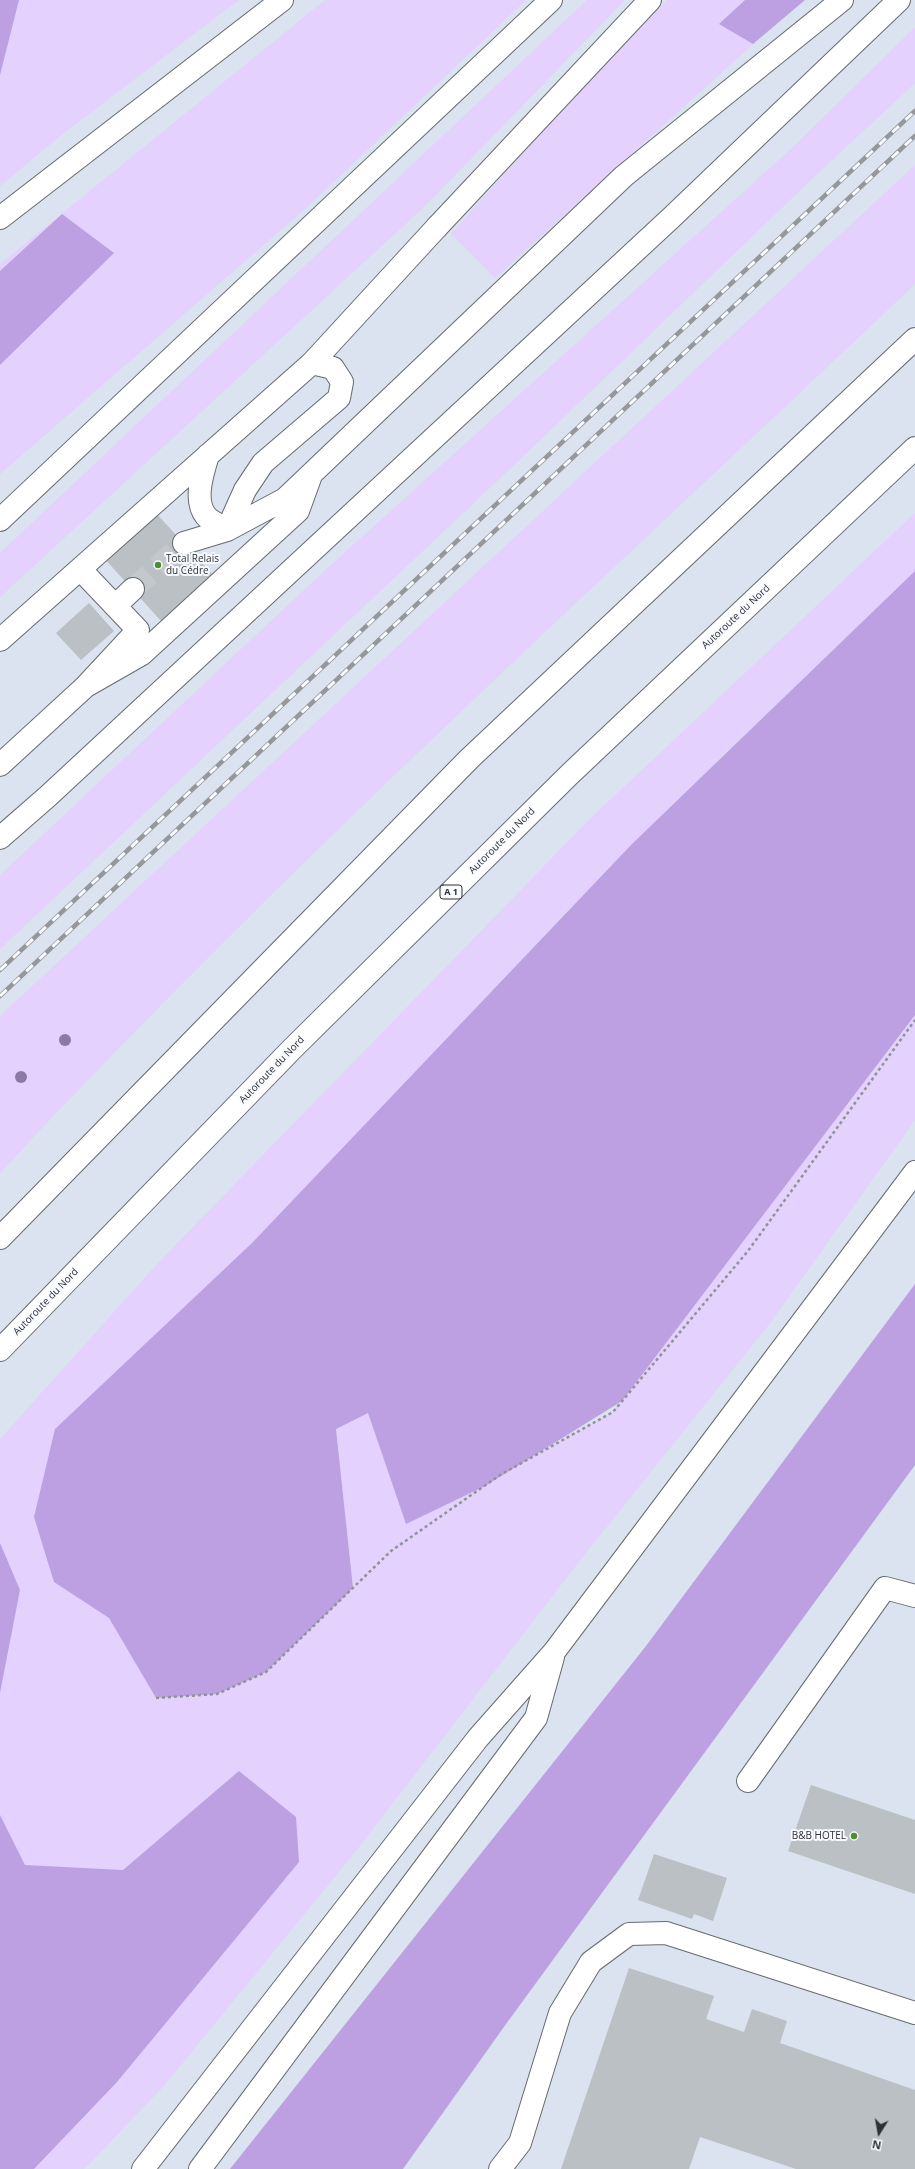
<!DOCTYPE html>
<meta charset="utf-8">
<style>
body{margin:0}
#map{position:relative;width:915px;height:2169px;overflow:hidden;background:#e9edf2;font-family:"Open Sans",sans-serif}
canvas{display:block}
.north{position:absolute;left:859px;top:2113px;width:40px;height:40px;-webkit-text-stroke:3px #f7faff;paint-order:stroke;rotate:191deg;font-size:11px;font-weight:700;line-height:16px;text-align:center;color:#2f3032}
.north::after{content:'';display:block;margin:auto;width:14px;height:18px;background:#2f3032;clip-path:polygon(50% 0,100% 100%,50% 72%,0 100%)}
</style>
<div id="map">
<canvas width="915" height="2169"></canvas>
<div class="north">N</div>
</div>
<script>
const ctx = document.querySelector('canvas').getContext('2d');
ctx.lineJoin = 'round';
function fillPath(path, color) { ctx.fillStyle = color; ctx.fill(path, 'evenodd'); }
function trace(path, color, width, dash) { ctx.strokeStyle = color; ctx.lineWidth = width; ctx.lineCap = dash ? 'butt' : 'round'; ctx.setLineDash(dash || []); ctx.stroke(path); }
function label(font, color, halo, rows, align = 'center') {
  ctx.font = font + ' "Open Sans",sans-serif'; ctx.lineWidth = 4; ctx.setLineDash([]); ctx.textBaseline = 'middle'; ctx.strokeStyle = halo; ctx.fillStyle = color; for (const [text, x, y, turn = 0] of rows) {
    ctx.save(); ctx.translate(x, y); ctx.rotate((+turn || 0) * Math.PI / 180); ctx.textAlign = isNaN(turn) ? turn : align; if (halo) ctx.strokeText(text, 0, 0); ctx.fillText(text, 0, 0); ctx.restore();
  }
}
const built = new Path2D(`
 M0,0H915V2169H0Z`);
const green = new Path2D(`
 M19,0H239L65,132L0,186V75Z
 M325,0H526L305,209L0,474V365L114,253L62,214L0,271V264Z
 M587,0H625L425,206L0,597V553Z
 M667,0H745L719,24L753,44L495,278L451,234L573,97Z
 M915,27V83L816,175L512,467L0,949V875L320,575L792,148Z
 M915,165V284C607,577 290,861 0,1173V1016Z
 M915,513V571L632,844L252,1243L55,1429L54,1582L109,1618L156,1698L217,1694L266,1672L353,1588L336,1429L368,1413L406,1524L613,1412L915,1015V1120L770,1323L581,1559L355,1852L163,2087L84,2169H34L117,2082L299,1862L239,1771L123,1870L25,1865L0,1815V1693L20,1590L0,1543V1439L158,1263L591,818Z`);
const forest = new Path2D(`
 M0,0H19L0,75Z
 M745,0H805L753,44L719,24Z
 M62,214L114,253L0,365V271Z
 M915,571V1015L622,1401L485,1486L406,1524L368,1413L336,1429L353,1588L266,1672L217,1694L156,1698L109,1618L54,1582L34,1517L55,1429L252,1243L632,844Z
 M915,1284V1465L506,2024L403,2169H230L646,1646Z
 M0,1543L20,1590L0,1693Z
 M239,1771L296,1817L299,1862L117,2082L34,2169H0V1815L25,1865L123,1870Z`);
const building = new Path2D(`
 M154,511L213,575L162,622L103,557Z
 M89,603L114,631L81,660L56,633Z
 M811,1785L915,1820V1894L788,1851Z
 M654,1854L727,1878L713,1921L694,1914L692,1919L638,1900Z
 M629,1968L714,1996L706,2019L744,2032L752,2009L787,2021L780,2043L915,2090V2169H796L700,2137L689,2169H561Z`);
const minorTunnel = new Path2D(`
 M133,589L184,543`);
const path = new Path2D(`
 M156,1698L217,1694L266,1672L391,1551L500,1475L613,1412L748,1251L915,1020`);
const minor = new Path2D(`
 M0,218L282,0
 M208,455C203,472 193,500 206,516C210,521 221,526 227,530L245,490L263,463L339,398L342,382L333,368L312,363
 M184,543L227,530L285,499L624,176L842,0
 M115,606L133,589
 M0,640L312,363L437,227
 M86,686L142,654L298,511L310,478
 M0,765L86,686L138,630L80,569
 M748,1781L885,1588L915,1596
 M500,2169L520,2143L560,2013L591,1962L629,1934L666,1933L915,2013`);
const major = new Path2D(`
 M437,227L650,0
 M0,520L551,0`);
const highway = new Path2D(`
 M0,838L47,797L672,217L899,0
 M0,1238L469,759L915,339
 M0,1350L292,1049L570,774L915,448
 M143,2169L478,1738L554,1652L915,1172
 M200,2169L536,1718L553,1657`);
const rail = new Path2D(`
 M0,970L915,111
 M0,996L915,136`);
const trees = [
 [65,1040],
 [21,1077]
];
const markers = [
 [158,565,4,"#4e8e30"],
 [854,1836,4,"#4e8e30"]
];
const shields = [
 [451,892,22]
];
const shieldNames = [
 ["A 1",451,892]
];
const poiNames = [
 ["Total Relais",166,559],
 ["du Cédre",166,571],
 ["B&B HOTEL",846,1836,"right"]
];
const streetNames = [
 ["Autoroute du Nord",736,617,-43],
 ["Autoroute du Nord",502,841,-45],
 ["Autoroute du Nord",272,1070,-46],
 ["Autoroute du Nord",46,1302,-46]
];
fillPath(built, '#dae3ef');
fillPath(green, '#e4d1fe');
fillPath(forest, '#bda0e2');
fillPath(building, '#bac0c4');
trace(minorTunnel, '#c4c7cc', 22, [22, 11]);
trace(minor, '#676b6f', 24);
trace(major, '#676b6f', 24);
trace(highway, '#676b6f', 24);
trace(path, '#909396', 2.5, [3, 3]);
trace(minor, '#fff', 22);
trace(major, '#fff', 22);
trace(highway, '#fff', 22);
trace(rail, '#95979b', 4.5);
trace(rail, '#f7faff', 3, [9]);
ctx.fillStyle = '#8e79a6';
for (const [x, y] of trees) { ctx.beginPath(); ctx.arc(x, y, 6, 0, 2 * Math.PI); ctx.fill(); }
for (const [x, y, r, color] of markers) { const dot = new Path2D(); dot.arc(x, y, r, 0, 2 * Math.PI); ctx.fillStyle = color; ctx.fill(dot); trace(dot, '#f7faff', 1.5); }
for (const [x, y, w] of shields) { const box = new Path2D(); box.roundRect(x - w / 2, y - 7, w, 14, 3); ctx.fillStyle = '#f7faff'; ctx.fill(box); trace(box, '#2f3032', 1); }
label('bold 9px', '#2f3032', null, shieldNames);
label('10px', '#2f3032', '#f7faff', poiNames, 'left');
label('10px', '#2f3032', '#f7faff', streetNames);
</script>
